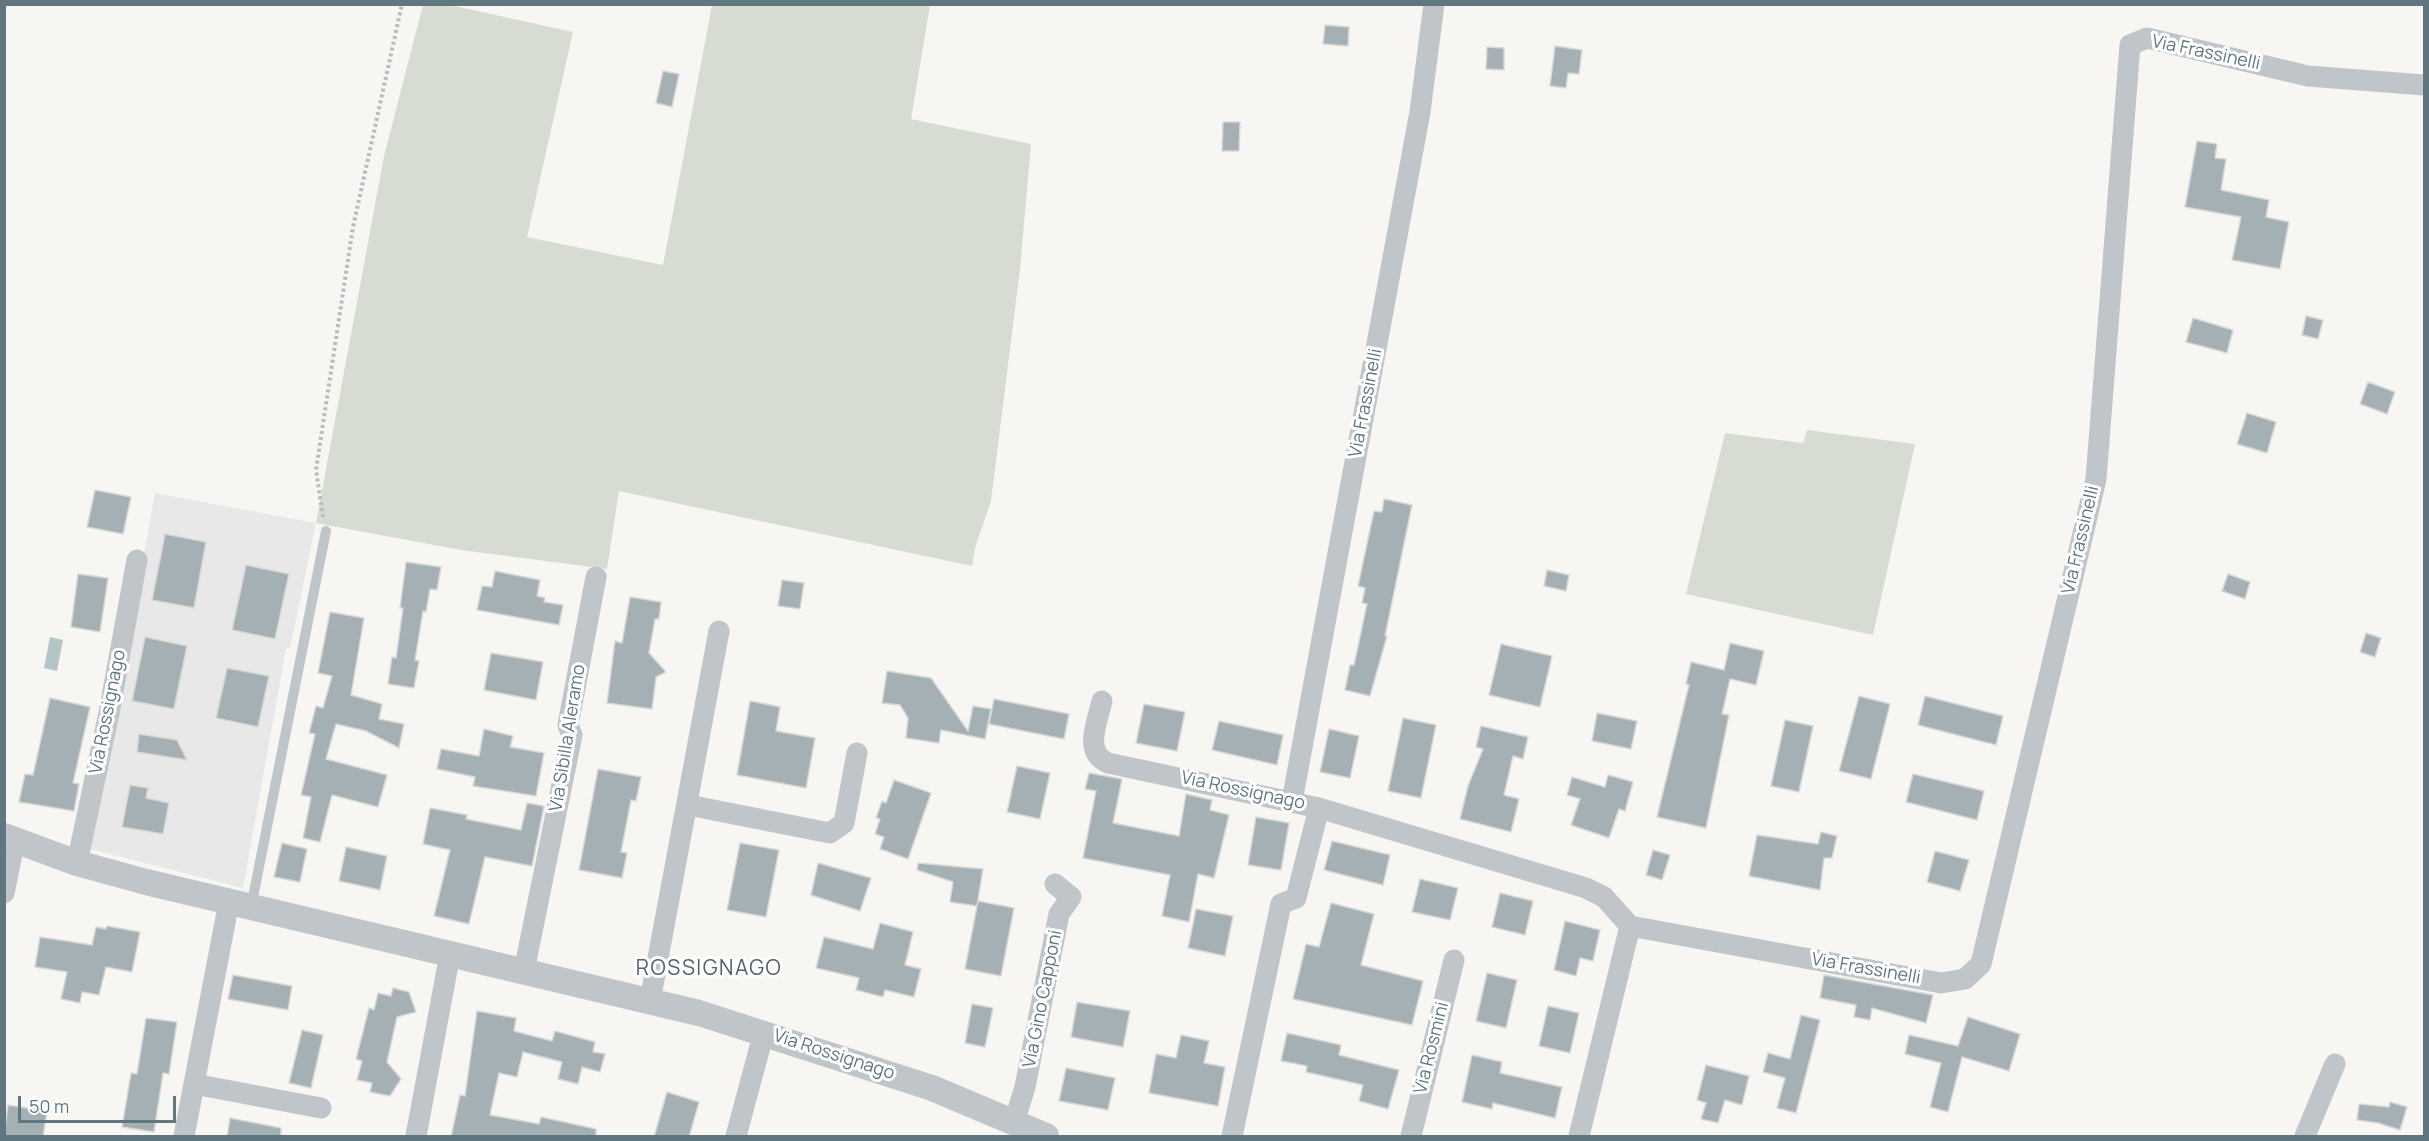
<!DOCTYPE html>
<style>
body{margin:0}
#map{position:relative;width:2429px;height:1141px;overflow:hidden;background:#f7f6f3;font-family:Manrope,sans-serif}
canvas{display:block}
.frame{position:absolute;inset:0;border:6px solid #61777f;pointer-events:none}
.scale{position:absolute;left:18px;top:1096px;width:158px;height:27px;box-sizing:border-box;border:3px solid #61777f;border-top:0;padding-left:8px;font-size:18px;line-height:21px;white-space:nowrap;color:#61777f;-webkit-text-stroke:4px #fff;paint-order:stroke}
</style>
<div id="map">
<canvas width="2429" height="1141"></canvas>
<div class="frame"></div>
<div class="scale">50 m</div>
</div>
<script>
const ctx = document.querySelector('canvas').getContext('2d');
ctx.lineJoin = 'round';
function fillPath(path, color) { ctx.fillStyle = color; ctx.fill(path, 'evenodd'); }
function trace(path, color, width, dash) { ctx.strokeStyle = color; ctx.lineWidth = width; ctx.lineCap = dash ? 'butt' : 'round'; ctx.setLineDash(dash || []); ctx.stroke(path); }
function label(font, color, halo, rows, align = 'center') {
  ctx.font = font + ' Manrope,sans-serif'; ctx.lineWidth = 6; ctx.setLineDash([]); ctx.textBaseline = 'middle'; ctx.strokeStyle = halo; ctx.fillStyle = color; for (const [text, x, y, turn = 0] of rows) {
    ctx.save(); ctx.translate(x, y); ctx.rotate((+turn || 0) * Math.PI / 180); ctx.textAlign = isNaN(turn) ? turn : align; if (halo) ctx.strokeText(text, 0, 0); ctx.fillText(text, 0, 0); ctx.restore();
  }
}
const built = new Path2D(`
 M155,493L316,523L290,648L286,649L243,888L90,849Z`);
const green = new Path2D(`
 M423,5H450L573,32L527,237L663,265L712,5H930L911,119L1031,144L1020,269L991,501L975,548L972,566L619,491L607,569L461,550L316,523L384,156Z
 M1807,430L1915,444L1873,635L1686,594L1725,433L1803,443Z`);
const water = new Path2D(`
 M50,637L63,640L57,671L44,668Z`);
const building = new Path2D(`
 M1325,25L1349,27L1348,46L1323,44Z
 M1555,46L1582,50L1579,74L1568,73L1566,88L1550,86Z
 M1487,47L1504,48V70L1486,69Z
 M663,71L679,74L672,107L656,103Z
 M1223,122H1240L1239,151H1222Z
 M2197,141L2217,144L2215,158L2226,159L2221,190L2269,200L2266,217L2289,222L2280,269L2232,260L2241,217L2185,207Z
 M2306,316L2323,320L2318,339L2302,335Z
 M2193,318L2233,330L2227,353L2186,342Z
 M2368,382L2395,392L2387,414L2360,404Z
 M2247,413L2276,422L2267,453L2237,444Z
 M95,490L131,497L123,534L87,527Z
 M1384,499L1412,505L1385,636H1387L1370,696L1345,690L1350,665H1354L1367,604L1362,603L1365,588L1358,586L1374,511L1382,512Z
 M165,534L206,542L194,608L152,600Z
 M406,562L441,567L437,590L430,589L426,612L423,611L415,660L419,661L414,688L388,684L392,657L396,658L403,608H400Z
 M246,565L289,574L275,639L232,630Z
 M1547,570L1569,575L1566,591L1544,586Z
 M495,571L540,580L537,596L545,598L544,602L563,605L559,625L477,610L482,586L492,587Z
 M78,574L108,578L100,632L71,627Z
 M2228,574L2250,582L2245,599L2222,591Z
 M782,580L804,583L800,609L778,606Z
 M630,597L661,602L659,619H655L649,653L666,672L656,677L652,709L607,703L615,641L622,643Z
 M330,612L364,618L351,695L382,704L379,719L404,724L399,748L366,731L336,724L326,759L387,775L378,807L332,795L320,842L303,838L311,797L301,795L315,734L309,733L316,706L323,708L332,676L318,673Z
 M2366,633L2381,638L2375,657L2360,652Z
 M145,637L187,646L174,709L132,701Z
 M1730,643L1764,651L1756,685L1730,679L1722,714L1729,715L1706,828L1657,817L1689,685L1686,684L1691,662L1724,670Z
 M1501,644L1552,656L1540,707L1489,695Z
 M491,653L543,662L536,700L484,690Z
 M227,668L269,676L258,727L216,718Z
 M887,671L931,678L968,731L973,706L991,709L985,739L941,730L939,743L906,738L908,718L900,705L882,703Z
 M1859,696L1890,704L1871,779L1839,771Z
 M1925,696L2003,716L1996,745L1918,725Z
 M50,698L90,707L73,783L79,784L74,811L19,802L25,774L33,775Z
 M994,699L1069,714L1064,739L989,724Z
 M750,701L780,707L776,731L815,738L806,788L737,775Z
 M1144,704L1185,712L1177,751L1136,743Z
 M1597,713L1637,721L1631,749L1592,741Z
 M1403,718L1436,725L1421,798L1388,791Z
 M1785,720L1813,726L1799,792L1771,786Z
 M1219,721L1283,735L1277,765L1212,750Z
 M1481,726L1528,737L1523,759L1513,756L1504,795L1519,799L1511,832L1460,819L1468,786L1483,749L1476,747Z
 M484,729L513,736L510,747L544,753L536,796L473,786L475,777L437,769L441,749L479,756Z
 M1329,729L1359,736L1350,778L1320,772Z
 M139,734L177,740L187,760L137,752Z
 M1017,766L1050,773L1040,819L1007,812Z
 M598,769L641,777L636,801L631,800L621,852L627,853L622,878L579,870Z
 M1089,773L1122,779L1113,823L1179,836L1186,794L1212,800L1210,810L1229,815L1214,878L1198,874L1189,922L1162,916L1170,875L1083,858L1096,791L1085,789Z
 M1913,774L1984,791L1977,820L1906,802Z
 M1608,775L1633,782L1625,811L1619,809L1609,838L1571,825L1580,799L1567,795L1572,777L1605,787Z
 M894,780L931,793L908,859L880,849L884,837L875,834L880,819L876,818L882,801L886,803Z
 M130,785L148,788L146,798L169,803L163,834L122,827Z
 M527,803L544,806L532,866L485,857L469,924L434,916L450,850L423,844L430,808L467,815L466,819L521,830Z
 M1256,817L1289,823L1281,870L1248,865Z
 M1821,832L1837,836L1832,858H1824L1820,890L1749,876L1757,835L1818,844Z
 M1332,841L1390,855L1383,885L1324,870Z
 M282,843L307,849L300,882L274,877Z
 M740,843L779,850L766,917L727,910Z
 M346,847L387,856L380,890L339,881Z
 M1653,850L1670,855L1662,880L1646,875Z
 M1935,851L1969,860L1960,891L1927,882Z
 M818,863L871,878L860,911L811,895Z
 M918,863L983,869L977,906L950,902L953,882L917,870Z
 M1420,879L1458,888L1450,920L1412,912Z
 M1500,893L1533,901L1525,935L1492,927Z
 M978,901L1014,908L1001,976L965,969Z
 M1331,903L1374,914L1361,965L1423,981L1412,1025L1293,999L1306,944L1319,947Z
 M1196,909L1233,916L1225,956L1188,948Z
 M1565,921L1600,930L1593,961L1580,958L1576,976L1554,970Z
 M880,923L913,932L905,965L921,969L914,997L885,990L883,997L856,990L859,978L816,968L824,937L873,949Z
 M107,926L140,932L132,972L106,967L99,995L82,992L80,1003L61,999L67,972L35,967L40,937L92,945L96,927L106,929Z
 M1487,973L1517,980L1506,1028L1476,1021Z
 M233,975L292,986L288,1010L228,999Z
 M1824,975L1933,995L1926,1023L1872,1008L1870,1020L1854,1017L1856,1005L1820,998Z
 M393,988L409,992L416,1012L397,1017L387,1062L401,1079L390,1096L370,1092L372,1083L357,1080L362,1061L356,1059L369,1008L374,1010L378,993L391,996Z
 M1077,1002L1130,1011L1123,1047L1071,1037Z
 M972,1004L993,1008L985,1047L965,1043Z
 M1548,1006L1579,1013L1570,1053L1539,1046Z
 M477,1011L516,1018L514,1031L552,1041L555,1031L595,1042L593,1052L605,1054L600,1072L582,1067L578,1084L558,1079L562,1062L523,1052L517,1077L499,1073L490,1115L539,1124L541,1117L596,1129V1137H451L460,1095L465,1096Z
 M1801,1015L1820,1020L1796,1113L1777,1108L1785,1078L1763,1072L1768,1053L1790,1059Z
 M1968,1017L2020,1034L2009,1071L1962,1057L1948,1112L1930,1107L1941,1063L1905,1054L1909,1035L1958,1046Z
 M146,1018L177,1022L169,1074L163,1073L154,1132L122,1127L131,1073L137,1074Z
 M302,1030L323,1035L311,1088L289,1083Z
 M1287,1033L1341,1045L1339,1055L1399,1070L1388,1109L1359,1101L1363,1085L1306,1072L1307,1066L1281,1061Z
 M1181,1035L1209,1041L1204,1063L1225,1067L1218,1106L1149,1093L1156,1054L1176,1058Z
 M1472,1055L1502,1062L1500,1073L1562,1087L1555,1118L1493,1103L1492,1109L1462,1102Z
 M1706,1065L1749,1076L1742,1105L1725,1100L1718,1123L1701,1119L1706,1103L1697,1100Z
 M1066,1068L1115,1078L1108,1110L1059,1101Z
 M667,1092L699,1102L689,1137H654Z
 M2390,1102L2407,1107L2400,1130L2378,1123L2357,1120L2359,1104L2389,1107Z
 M8,1105L47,1111L43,1137H4Z
 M230,1118L281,1128V1137H227Z`);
const path = new Path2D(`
 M323,517L316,470L353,227L402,4`);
const service = new Path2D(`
 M251,907L326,531`);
const minor = new Path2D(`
 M1102,701C1097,723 1083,752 1108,763L1319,808L1296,898L1281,904L1232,1136
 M1292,801L1420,112L1434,4
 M688,805L830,833L844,823L857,753
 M1319,808L1586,888L1604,897L1630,926
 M77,863L109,713L137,560
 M4,893L15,840
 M524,971L572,735L568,725L596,577
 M650,1001L719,631
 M194,1084L321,1108
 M1014,1123L1025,1087L1059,914L1071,897L1055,884
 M184,1136L229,902
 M416,1136L450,954
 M736,1136L764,1032
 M1411,1136L1454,960
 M1579,1136L1630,926L1941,983L1965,979L1981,964L2096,479L2130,45L2147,38L2308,76L2424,85
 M2305,1136L2335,1064`);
const tertiary = new Path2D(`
 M4,836L77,863L146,882L699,1013L932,1088L1046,1136`);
const streetNames = [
 ["Via Frassinelli",2206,53,12],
 ["Via Frassinelli",1366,403,-79],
 ["Via Frassinelli",2081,540,-77],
 ["Via Rossignago",108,712,-79],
 ["Via Sibilla Aleramo",568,738,-81],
 ["Via Rossignago",1243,791,12],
 ["Via Frassinelli",1866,969,10],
 ["Via Gino Capponi",1043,999,-79],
 ["Via Rosmini",1432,1048,-76],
 ["Via Rossignago",834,1055,18]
];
const quarterNames = [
 ["ROSSIGNAGO",709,969]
];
fillPath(built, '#e7e8e7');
fillPath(green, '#d7dcd2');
fillPath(water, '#b4c5c7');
fillPath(building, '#a4b0b3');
trace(building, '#d8d8d6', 1.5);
trace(path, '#b7bcbe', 4, [3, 3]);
trace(service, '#bfc5c8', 10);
trace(minor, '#bfc5c8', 21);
trace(tertiary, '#bfc5c8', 26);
label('18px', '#61777f', '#fff', streetNames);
ctx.letterSpacing = '1.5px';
label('21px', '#53636a', '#fff', quarterNames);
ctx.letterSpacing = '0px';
</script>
